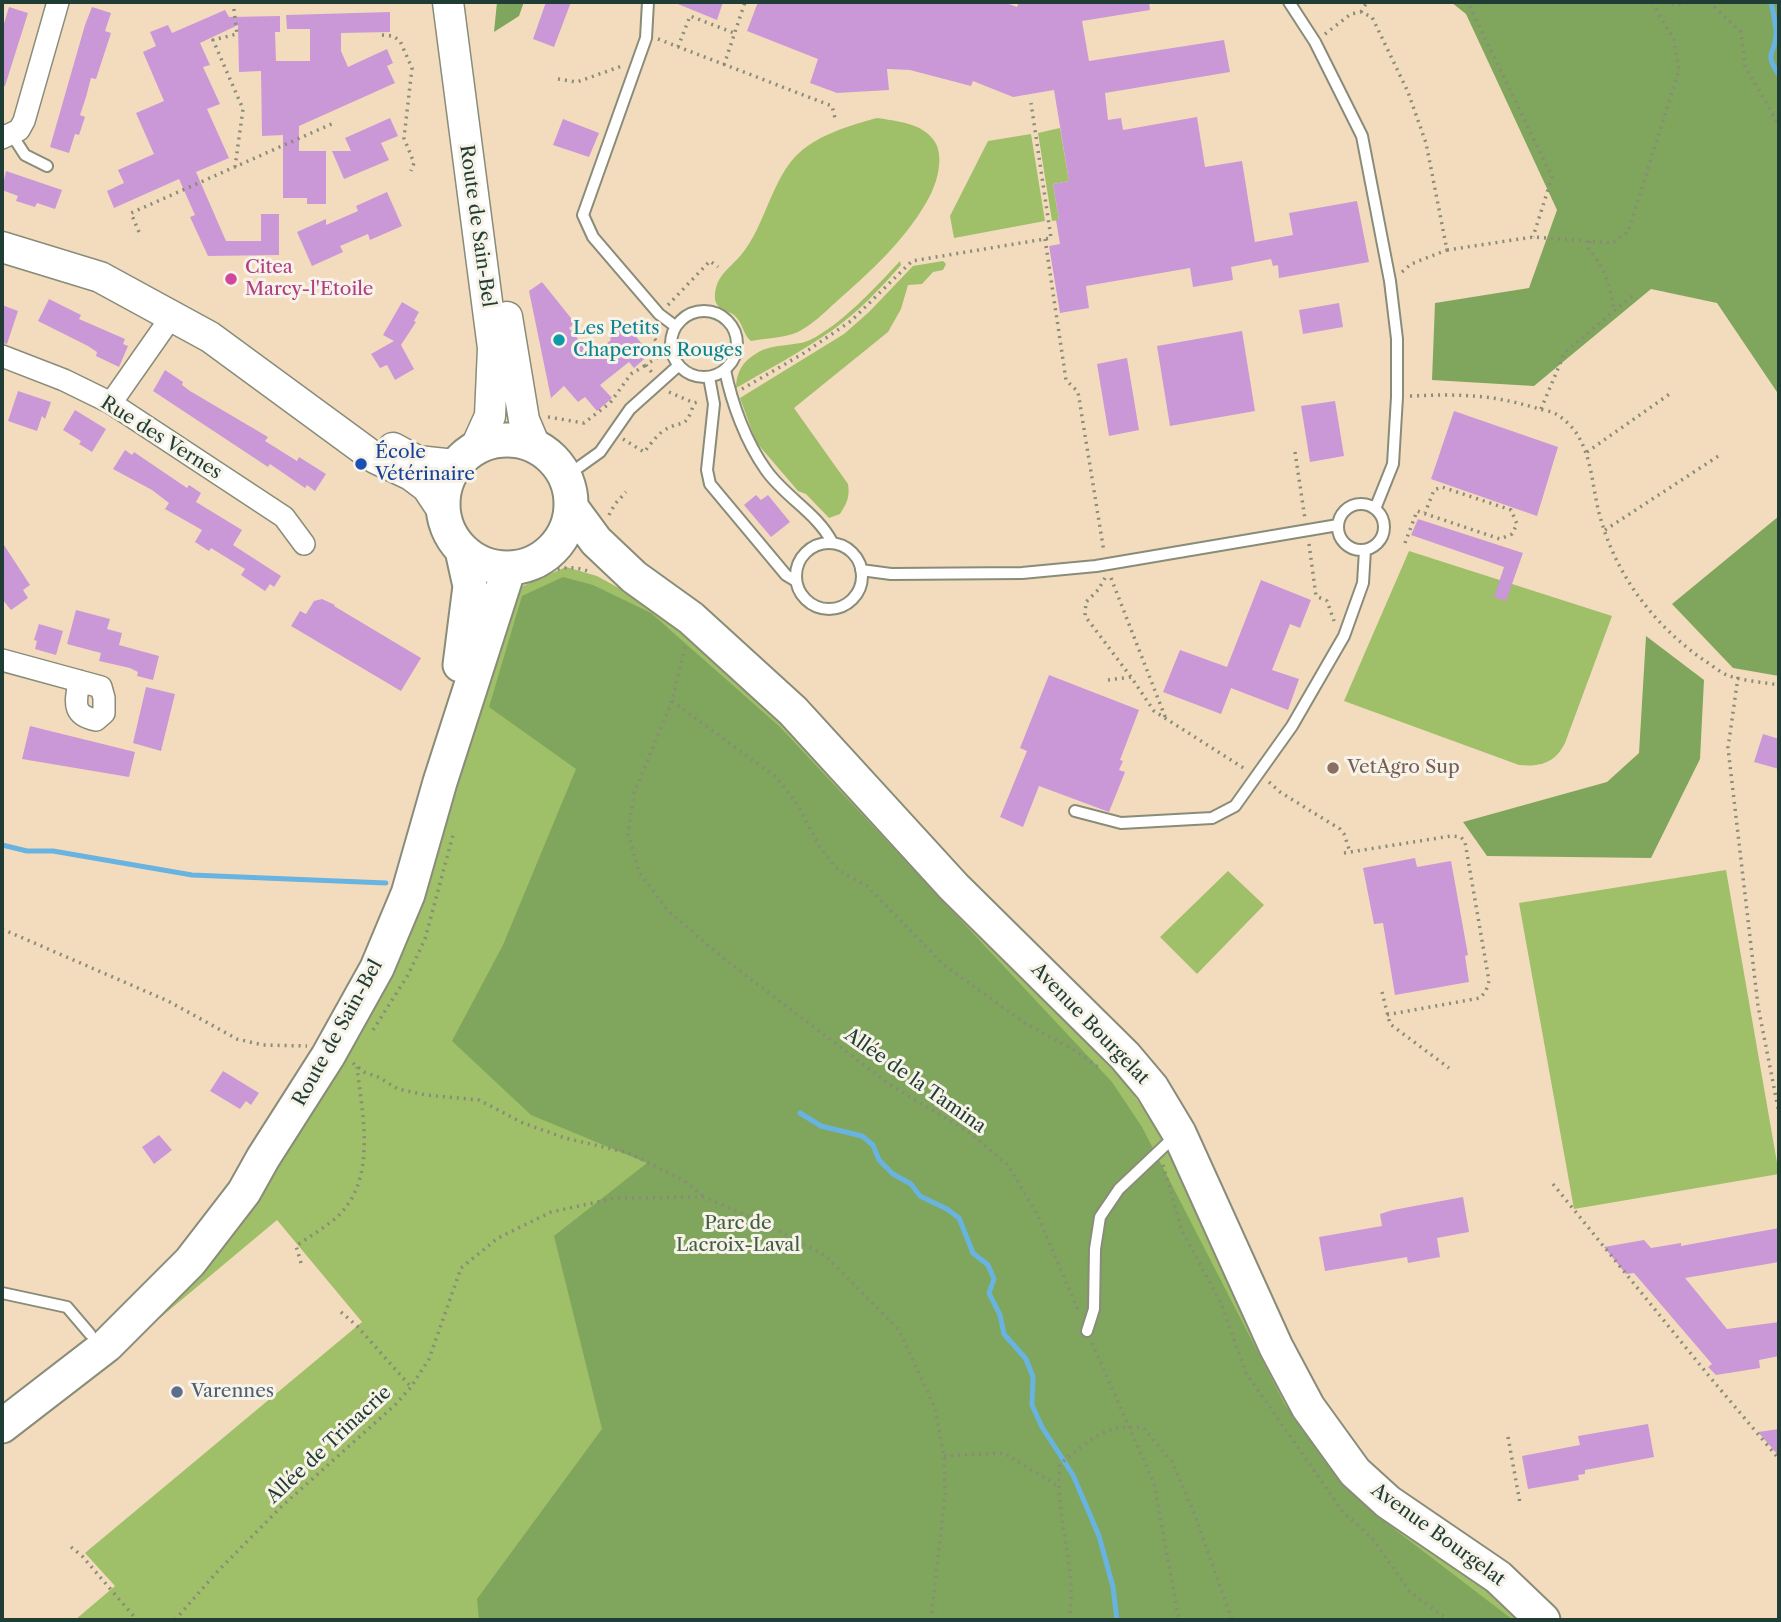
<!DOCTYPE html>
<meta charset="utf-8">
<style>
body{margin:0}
#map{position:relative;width:1781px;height:1622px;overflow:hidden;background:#f3dcbe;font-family:"Libre Caslon Text",serif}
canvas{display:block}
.frame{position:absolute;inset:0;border:4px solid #1f3d34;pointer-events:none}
</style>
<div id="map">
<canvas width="1781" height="1622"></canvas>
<div class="frame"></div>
</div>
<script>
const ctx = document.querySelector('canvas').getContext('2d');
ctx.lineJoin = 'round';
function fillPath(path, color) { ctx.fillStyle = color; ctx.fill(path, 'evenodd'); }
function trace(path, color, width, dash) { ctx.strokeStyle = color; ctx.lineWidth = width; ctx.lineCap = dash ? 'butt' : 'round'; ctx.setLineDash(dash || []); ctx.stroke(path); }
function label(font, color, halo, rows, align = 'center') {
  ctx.font = font + ' "Libre Caslon Text",serif'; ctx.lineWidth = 6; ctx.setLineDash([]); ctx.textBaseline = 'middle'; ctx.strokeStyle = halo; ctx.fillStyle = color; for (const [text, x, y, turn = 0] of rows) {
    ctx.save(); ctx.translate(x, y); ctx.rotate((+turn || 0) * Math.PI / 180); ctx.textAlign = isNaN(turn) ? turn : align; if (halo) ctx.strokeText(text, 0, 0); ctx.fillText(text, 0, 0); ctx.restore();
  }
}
const green = new Path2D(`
 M877,118C895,121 924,123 935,142C945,159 936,187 926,203C904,241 869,273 836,302C825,312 812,325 798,332C785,338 765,338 751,341C743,335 743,322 734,315C727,310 716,309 715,299C714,277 729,269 741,255C765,227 772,177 799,153C820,134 851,125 877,118Z
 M1060,128L1069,181L1053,184L1059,220L1052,221L1038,133Z
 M1031,134L1045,221L954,238L950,216L988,141Z
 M900,261L901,265C881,288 859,311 834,329C803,351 769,369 736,388C736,372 743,361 757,353C773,343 794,347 810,340C841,325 876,287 900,261Z
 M943,261L946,264L943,270L933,272L922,284L908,285L901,309L888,332L794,408L848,484C850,497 847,503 840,514L829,518L806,494L798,491L756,442L740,398L844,334L869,312L913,266Z
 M1409,551L1612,616L1565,743C1555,763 1541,767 1519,765L1344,701Z
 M566,567L597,576L655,608L781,720L1126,1084L1156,1126L1289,1401L1527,1620H75L115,1586L85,1553L362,1322L277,1220L155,1322L146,1316L353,1036L516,589Z
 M1726,870L1779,1174L1574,1209L1519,903Z
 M1228,871L1264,905L1197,974L1160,937Z`);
const forest = new Path2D(`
 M497,2H524L519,16L494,32Z
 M1451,2H1779V395L1717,303L1651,289L1534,386L1432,380L1435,303L1529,288L1557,210L1466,14Z
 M1779,516V676L1733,668L1672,604Z
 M563,577L593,585L651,613L780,727L1112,1082L1142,1127L1285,1405L1329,1467L1372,1512L1513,1620H479L477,1599L602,1429L554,1236L647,1163L531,1115L452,1041L503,945L576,769L489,707L522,596Z
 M1646,636L1704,680L1700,759L1651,858L1487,856L1463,822L1607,782L1639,753Z`);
const stream = new Path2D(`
 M1771,2C1773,11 1775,21 1776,31C1777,55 1762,50 1779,75
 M2,845L27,851H53L192,875L386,883
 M800,1113L821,1126L862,1136L873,1145L879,1160L893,1174L911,1184L920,1196L947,1209L959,1218L973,1253L988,1265L994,1279L989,1293L1000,1315L1004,1334L1026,1359L1033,1377L1032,1405L1042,1427L1073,1475L1099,1536L1113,1587L1117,1620`);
const building = new Path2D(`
 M546,2H571L554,47L533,39Z
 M673,2H723L717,20Z
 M758,2H1004L1017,7L1019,2H1149L1150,10L1082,21L1089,61L1224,40L1230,72L1105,93L1108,120L1121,118L1123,130L1197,117L1205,167L1242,161L1255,242L1293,235L1289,213L1357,201L1369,262L1279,278L1278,265L1273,266L1271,259L1231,267L1233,280L1193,287L1190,268L1086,286L1089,308L1060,313L1049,246L1060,244L1056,220H1059L1053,184L1069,181L1054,90L1013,97L973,81L971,86L910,70L887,69L889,90L837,93L810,83L818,59L747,31Z
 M9,7L28,13L5,86H2V30Z
 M92,7L111,13L105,31L111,33L96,79L91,78L86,97L80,115L85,117L79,135L75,134L69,153L50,147L85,25Z
 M225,10L229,17L280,16V32H275L276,61H310V29H287L286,15L390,12V32L341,33V51L348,67L387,49L393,63L387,66L395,83L299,126V151H326V204H307V198H283V135L262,136L261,71L239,72L238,25L200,43L210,65L203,67L220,104L207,109L229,158L196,172L226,241H261V214H279V255L208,256L190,217L195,215L179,179L114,208L107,191L124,183L118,170L154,154L136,113L164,101L143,52L156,46L150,32L168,25L172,33Z
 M390,118L398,136L381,143L389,160L344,179L332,151H351L345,138Z
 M563,119L599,133L589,157L553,145Z
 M6,171L62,190L55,209L37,203L35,207L16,201L18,196L2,190Z
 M387,192L402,226L370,240L368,234L340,246L343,252L312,266L297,232L326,219V225L358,211L356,206Z
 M542,282L575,323L569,328L592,356L611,340L610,338L625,323L650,354L634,368L629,362L600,385L612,398L597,411L585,397L578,402L564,386L551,398L529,291Z
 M49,299L81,315L79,319L125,339L123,344L128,346L119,367L96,356L97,352L88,346L38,321Z
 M402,302L419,312L414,321L416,322L401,345L414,369L395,380L387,365L380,368L371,354L394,341L383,335Z
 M1339,303L1343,327L1303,334L1299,310Z
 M2,305L18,311L7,344L2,343Z
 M1242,331L1255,411L1170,426L1157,346Z
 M1127,358L1139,430L1109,436L1097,364Z
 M165,370L183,382L182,385L190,391L268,437L265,441L297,461L299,457L326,474L315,491L307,485L305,488L270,464L268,467L153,391Z
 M18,391L51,402L45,419L42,416L37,431L8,421Z
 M1335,401L1344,456L1310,462L1301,406Z
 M75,410L106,429L92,452L79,444L81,441L63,430Z
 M1454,411L1558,447L1537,516L1431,479Z
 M125,450L132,455L134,452L187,488L189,485L201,493L196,502L242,530L233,545L281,576L274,587L270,584L265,591L241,575L245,569L211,548L209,551L195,542L202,530L165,509L169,503L152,490L113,469Z
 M756,495L761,500L768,495L790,522L771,537L744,505Z
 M1418,519L1523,553L1506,601L1494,597L1504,567L1411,535Z
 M2,542L30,585L23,590L28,598L11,610L2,599Z
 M1261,580L1311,600L1300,628L1290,624L1272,670L1299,679L1288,710L1231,688L1221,714L1163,692L1180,650L1227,667Z
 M322,599L335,605L334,606L421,658L401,691L291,626L300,611L306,614L314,601Z
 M76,610L110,619L107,629L122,633L119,645L159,656L153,680L137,676L138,672L130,668L99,661L101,653L67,644Z
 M39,624L63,631L56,655L35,649L37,641L34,640Z
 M1049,675L1139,710L1120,760L1123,761L1119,770L1125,772L1109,812L1039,786L1023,827L1000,817L1027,751L1020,748Z
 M146,687L175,694L161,751L133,743Z
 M30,726L135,752L129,777L22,759Z
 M1763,734L1779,739V769L1754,762Z
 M1415,858L1417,867L1451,861L1468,955L1465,956L1469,982L1395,995L1383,923L1374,924L1363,868Z
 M223,1071L259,1093L251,1105L246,1101L240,1109L210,1091Z
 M159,1135L172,1150L154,1164L142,1147Z
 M1463,1197L1469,1232L1437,1238L1440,1257L1408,1263L1407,1257L1325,1271L1319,1237L1382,1226L1380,1214L1393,1210Z
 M1779,1228V1262L1685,1278L1727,1329L1779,1322V1356L1759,1360L1760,1368L1716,1375L1708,1367L1712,1364L1634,1273L1626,1274L1604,1247L1644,1240L1651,1248L1681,1243V1246Z
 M1648,1424L1654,1457L1585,1470V1474L1578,1475L1579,1480L1528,1489L1522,1456L1580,1445L1578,1436Z
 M1779,1429V1456L1758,1432Z`);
const path = new Path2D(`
 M233,2L237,34L213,40L243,109L235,167
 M1464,2L1470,7L1552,177L1533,237
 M1665,2L1675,5L1693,2
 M1709,2L1741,32L1745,66L1779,125
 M1361,12L1367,2
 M1325,34L1351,14L1361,12L1372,17L1408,92L1426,143L1447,250L1411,264L1402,272
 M382,35L393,36L400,41L412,68L404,138L414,163L411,171
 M658,39L832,106L836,122
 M678,47L690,16L734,33
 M724,65L745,2
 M558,79L577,82L622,66
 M139,232L131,213L336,122
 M1045,239L1066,380L1078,392L1104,552
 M1590,241L1588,248C1606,270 1610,284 1614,311
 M1447,250L1533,237L1612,243L1628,232L1679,70L1674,40L1652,2
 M668,305L710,261L718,267
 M651,323L646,328L661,347L658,357L646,365L653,374
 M742,389L804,353L851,321L912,261L1051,238L1031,103
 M669,392L694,403L701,401
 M1410,396C1457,394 1490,394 1536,408C1542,410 1551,411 1556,414C1592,436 1590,477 1599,513C1615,574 1653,625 1705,661C1712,665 1719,672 1727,675C1742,681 1763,682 1779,685
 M1541,409L1565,352L1632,296
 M548,417L584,423L610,403L631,374L646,365
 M623,439L644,452C650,445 656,436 663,431C683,418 685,432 694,403
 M1295,452L1305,519
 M1587,452L1671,393
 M609,515L615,504L626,492
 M1605,530L1720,455
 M1405,543L1417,511L1500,539L1512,534L1517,524L1511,510L1442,487L1434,490L1425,513
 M1309,544L1316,596L1327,601L1334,621
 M531,578C552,570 568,563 590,572
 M1105,578L1098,590L1086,602L1085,616L1131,677
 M1111,578L1166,719
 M685,647L672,701L634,793L628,833L639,872L668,911L723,958L889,1084L967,1131L1008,1165L1037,1214L1078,1310
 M1738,677L1728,748L1758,1006L1779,1113
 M1108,680L1131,677L1154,711L1245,769
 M672,701L776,777L797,804L821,849L838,870L867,886L944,965L1025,1023L1074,1050L1098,1067
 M1269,782L1280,792L1340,829L1344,834L1350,852
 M1344,853L1451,836L1461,837L1465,842L1489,981L1486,991L1480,998L1386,1015
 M2,929L168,1001L237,1039L263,1045L307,1046
 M1382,992L1390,1024L1449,1068
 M373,1030L408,975L425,939L453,835
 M353,1063L364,1072L378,1077L398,1089L426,1095L479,1100L523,1123L565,1138L629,1153L683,1180L703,1196
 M1163,1165L1182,1231L1221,1303L1246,1373L1343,1512L1372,1538L1411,1593L1449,1620
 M1553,1184L1709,1376L1779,1459
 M301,1263L296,1246C310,1236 328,1226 340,1214C377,1176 362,1113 357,1067
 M341,1312L357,1326L411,1387
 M1092,1343L1154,1483L1179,1620
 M1508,1437L1520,1503
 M944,1456L1004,1453L1058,1486
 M71,1547L82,1556L137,1620
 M175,1620L216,1573L282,1506L395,1405L411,1387L429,1359L461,1268L498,1238L551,1212L616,1198L704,1197L764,1223L826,1256L899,1330L935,1408L944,1456L945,1494L931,1620
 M1069,1620C1078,1568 1054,1516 1060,1464C1088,1441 1105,1423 1144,1428L1172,1462L1193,1510L1232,1620`);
const lane = new Path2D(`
 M648,2L646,38L583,215L593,237L659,314L675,326
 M1289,2L1315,42L1362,136L1390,281L1397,339V397L1393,464L1375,509
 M12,135L25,155L47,166
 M671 344a33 33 0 1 1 66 0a33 33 0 1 1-66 0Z
 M725,370C732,404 746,442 766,470C785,497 817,513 832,542
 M709,377L714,404L707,470L710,484L786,575L796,581
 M565,477L600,452L630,409L678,366
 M1338 527a23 23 0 1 1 46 0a23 23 0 1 1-46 0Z
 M796 576a33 33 0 1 1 66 0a33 33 0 1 1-66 0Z
 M861,570L891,574L1022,573L1096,566L1338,525
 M1075,811L1121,823L1212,818L1235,806L1292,726L1344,636L1363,583L1365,550
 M2,1293L67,1307L90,1334
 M1087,1331L1094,1309L1095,1249L1100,1217L1119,1189L1174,1137`);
const street = new Path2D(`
 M2,138L19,130L24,121L58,2
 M2,356L64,380L111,403L284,517L304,544
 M111,403L172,316
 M2,660L101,687L104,698V713L96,720C71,715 76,702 79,681`);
const secondary = new Path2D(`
 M448,2L493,348L490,416L476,447
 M2,247L100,277L210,337L375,458L411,475L427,487L443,511
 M507,317L524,420L535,446
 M393,448L417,461L455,465`);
const primary = new Path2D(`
 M443 504a64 64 0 1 1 128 0a64 64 0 1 1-128 0Z
 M571,507L596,541L634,577L691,618L793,711L954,887L1125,1056L1152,1088L1179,1133L1276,1347L1308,1407L1355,1472L1388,1502L1498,1577L1543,1620
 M460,665L470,586L462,550
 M2,1426L107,1345L190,1262L244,1192L263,1158L328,1056L377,968L408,894L440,782L509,568`);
const markers = [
 [231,279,7,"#d1479c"],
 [559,340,7,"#0f9aa8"],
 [361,464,7,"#1a4fb4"],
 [1333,768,7,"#8d6e63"],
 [177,1392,7,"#5c6f8a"]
];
const streetNames = [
 ["Route de Sain-Bel",477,226,82],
 ["Rue des Vernes",161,438,32],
 ["Avenue Bourgelat",1090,1024,46],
 ["Route de Sain-Bel",338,1033,-61],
 ["Allée de la Tamina",915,1081,35],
 ["Allée de Trinacrie",329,1445,-43],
 ["Avenue Bourgelat",1438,1535,36]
];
const hotelNames = [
 ["Citea",245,268],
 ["Marcy-l'Etoile",245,290]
];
const cultureNames = [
 ["Les Petits",573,329],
 ["Chaperons Rouges",573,351]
];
const transitNames = [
 ["École",375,453],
 ["Vétérinaire",375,475]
];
const educationNames = [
 ["VetAgro Sup",1347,768]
];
const parkNames = [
 ["Parc de",738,1224],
 ["Lacroix-Laval",738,1246]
];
const serviceNames = [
 ["Varennes",191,1392]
];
fillPath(green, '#9fbf68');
fillPath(forest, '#7fa65c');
trace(stream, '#69b3e1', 5);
fillPath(building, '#ca98d6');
trace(lane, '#898c79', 14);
trace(street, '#898c79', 24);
trace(secondary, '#898c79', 33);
trace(primary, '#898c79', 37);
trace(path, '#898c79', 3.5, [2, 5]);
trace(lane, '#fff', 10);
trace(street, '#fff', 21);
trace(secondary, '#fff', 30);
trace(primary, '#fff', 33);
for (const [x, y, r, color] of markers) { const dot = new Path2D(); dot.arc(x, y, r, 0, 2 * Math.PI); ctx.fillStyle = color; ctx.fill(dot); trace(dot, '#f7f3e8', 2.5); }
label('19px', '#1f3d34', '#f7f3e8', streetNames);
label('19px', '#b23c85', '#f7f3e8', hotelNames, 'left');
label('19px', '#0d838f', '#f7f3e8', cultureNames, 'left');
label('19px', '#164399', '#f7f3e8', transitNames, 'left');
label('19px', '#785e54', '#f7f3e8', educationNames, 'left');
label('19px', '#3f5e41', '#f7f3e8', parkNames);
label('19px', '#4e5e75', '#f7f3e8', serviceNames, 'left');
</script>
